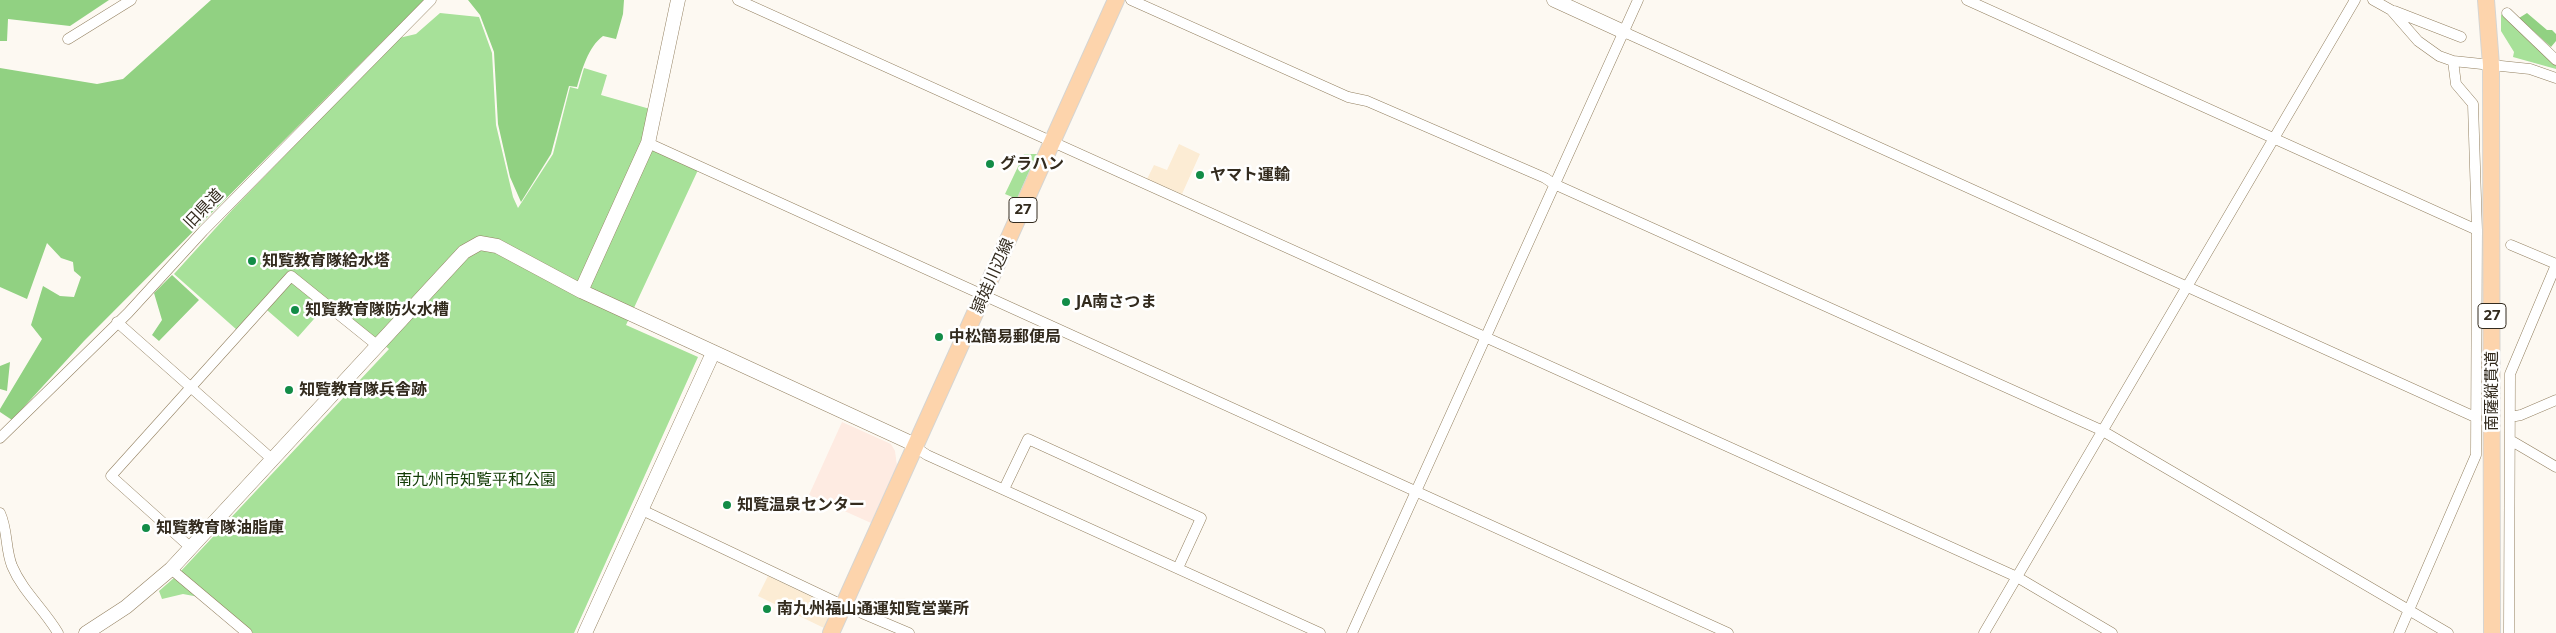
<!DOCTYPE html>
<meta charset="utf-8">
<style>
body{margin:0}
canvas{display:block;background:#fdf9f2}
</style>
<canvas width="2556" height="633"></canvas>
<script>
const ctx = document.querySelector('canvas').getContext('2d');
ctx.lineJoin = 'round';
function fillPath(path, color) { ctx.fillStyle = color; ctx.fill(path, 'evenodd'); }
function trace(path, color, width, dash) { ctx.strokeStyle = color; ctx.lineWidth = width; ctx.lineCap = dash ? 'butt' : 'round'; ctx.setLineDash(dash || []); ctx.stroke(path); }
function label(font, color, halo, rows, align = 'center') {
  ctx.font = font + ' "Noto Sans","Noto Sans JP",sans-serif'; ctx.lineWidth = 5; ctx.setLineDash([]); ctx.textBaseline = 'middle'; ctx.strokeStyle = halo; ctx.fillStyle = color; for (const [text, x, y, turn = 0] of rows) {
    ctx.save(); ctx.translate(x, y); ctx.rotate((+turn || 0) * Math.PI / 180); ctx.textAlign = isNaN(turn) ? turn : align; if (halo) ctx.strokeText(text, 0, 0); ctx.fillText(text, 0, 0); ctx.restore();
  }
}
const commercial = new Path2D(`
 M842,422L891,444L895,451L897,466L871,523L809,495Z`);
const built = new Path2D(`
 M1179,144L1200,154L1182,194L1147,179L1154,165L1167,170Z
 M768,576L829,605L831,614L824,628L758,596Z`);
const green = new Path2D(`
 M440,13L479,17L492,53L496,125L513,197L518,208L553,154L570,87L578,89L584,68L607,75L601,95L650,109L641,144L698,170L626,325L698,357L574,633H253L180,572L389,349L329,302L298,337L260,304L237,330L174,274L233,209L399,38L416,34Z
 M2501,14L2556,64V69L2513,57L2514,52L2501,31Z
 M1024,154H1037L1017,199L1005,194Z
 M175,577L199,597L183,594L162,599L159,591Z`);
const forest = new Path2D(`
 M0,0H109L70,26L8,19L7,41H0Z
 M211,0H436L390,34L84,341L12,420L0,412V409L42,339L31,325L43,286L60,296L74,297L81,277L74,271L73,262L61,258L47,243L27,299L0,287V68L97,84L123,79Z
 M468,0H624L623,14L616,39L603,36C588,47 582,70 577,87L569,86L551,154L521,202L510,177L498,124L494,52L480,15Z
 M2527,13L2547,30H2552L2556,34V41L2551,47L2519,18Z
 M172,275L199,300L159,341L152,335L162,320L154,293Z
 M10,362L7,391L0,389V366Z`);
const street = new Path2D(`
 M738,0L2017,577L2112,633
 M1131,0L1348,97L1367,101L1545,178L1554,184L2101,430L2448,633
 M1967,0L2477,230
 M2373,0L2391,10L2418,41L2439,56L2453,61L2530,69L2556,78
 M2394,11L2461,37
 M2507,13L2556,60
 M1624,32L2475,417
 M68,39L131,0
 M648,143L1728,633
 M2511,245L2556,264
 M117,322L273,460
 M2510,417L2521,415L2556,400
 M0,438L128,313L203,231L431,0
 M2510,440L2556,467
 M915,447L927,455L1320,633
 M1004,489L1028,439L1201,518L1178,568
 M642,510L838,603L909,633
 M0,513C8,530 5,548 12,566C23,592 44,609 58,633
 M190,547L111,476L291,276L378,346
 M171,569L247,633
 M1352,633L1638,0
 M1984,633L2355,0
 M2399,633L2476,455L2477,230L2473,104L2456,84L2453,61
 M2509,633L2510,374L2556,265`);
const secondary = new Path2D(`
 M1554,0L1624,32
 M581,291L648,143L678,0
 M86,633L126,607L171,569L464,252L480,243L497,246L581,291L909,442L915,447
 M585,633L713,353`);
const primary = new Path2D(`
 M2486,0L2491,65L2492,633
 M831,633L1116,0`);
const markers = [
 [990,164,5,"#128c47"],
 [1200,175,5,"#128c47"],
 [252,261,5,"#128c47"],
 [1066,302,5,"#128c47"],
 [295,310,5,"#128c47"],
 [939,337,5,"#128c47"],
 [289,390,5,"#128c47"],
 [727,505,5,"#128c47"],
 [146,528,5,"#128c47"],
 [767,609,5,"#128c47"]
];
const shields = [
 [1023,210,28],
 [2492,316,28]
];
const shieldNames = [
 ["27",1023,210],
 ["27",2492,316]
];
const poiNames = [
 ["グラハン",1000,164],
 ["ヤマト運輸",1210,175],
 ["知覧教育隊給水塔",262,261],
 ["JA南さつま",1076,302],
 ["知覧教育隊防火水槽",305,310],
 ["中松簡易郵便局",949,337],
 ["知覧教育隊兵舎跡",299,390],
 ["知覧温泉センター",737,505],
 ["知覧教育隊油脂庫",156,528],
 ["南九州福山通運知覧営業所",777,609]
];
const streetNames = [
 ["旧県道",204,209,-46],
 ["頴娃川辺線",993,276,-66],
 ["南薩縦貫道",2492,391,-90]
];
const parkNames = [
 ["南九州市知覧平和公園",476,480]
];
fillPath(commercial, '#feebe2');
fillPath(built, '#fcecd4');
fillPath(green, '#a7e199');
fillPath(forest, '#91d182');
trace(street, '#938061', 11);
trace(secondary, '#938061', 15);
trace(primary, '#d6d5d2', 18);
trace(street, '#fff', 10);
trace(secondary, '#fff', 14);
trace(primary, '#fdd4ac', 16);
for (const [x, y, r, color] of markers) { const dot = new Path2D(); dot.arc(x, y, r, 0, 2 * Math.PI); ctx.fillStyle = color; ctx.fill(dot); trace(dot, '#fff', 2); }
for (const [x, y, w] of shields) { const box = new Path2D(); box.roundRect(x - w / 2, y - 12.5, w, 25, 4); ctx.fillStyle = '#fff'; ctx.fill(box); trace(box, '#332b1e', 1); }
label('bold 15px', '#332b1e', null, shieldNames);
label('bold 16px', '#332b1e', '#fff', poiNames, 'left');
label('16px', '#332b1e', '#fff', streetNames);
label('16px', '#123c05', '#fff', parkNames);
</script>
